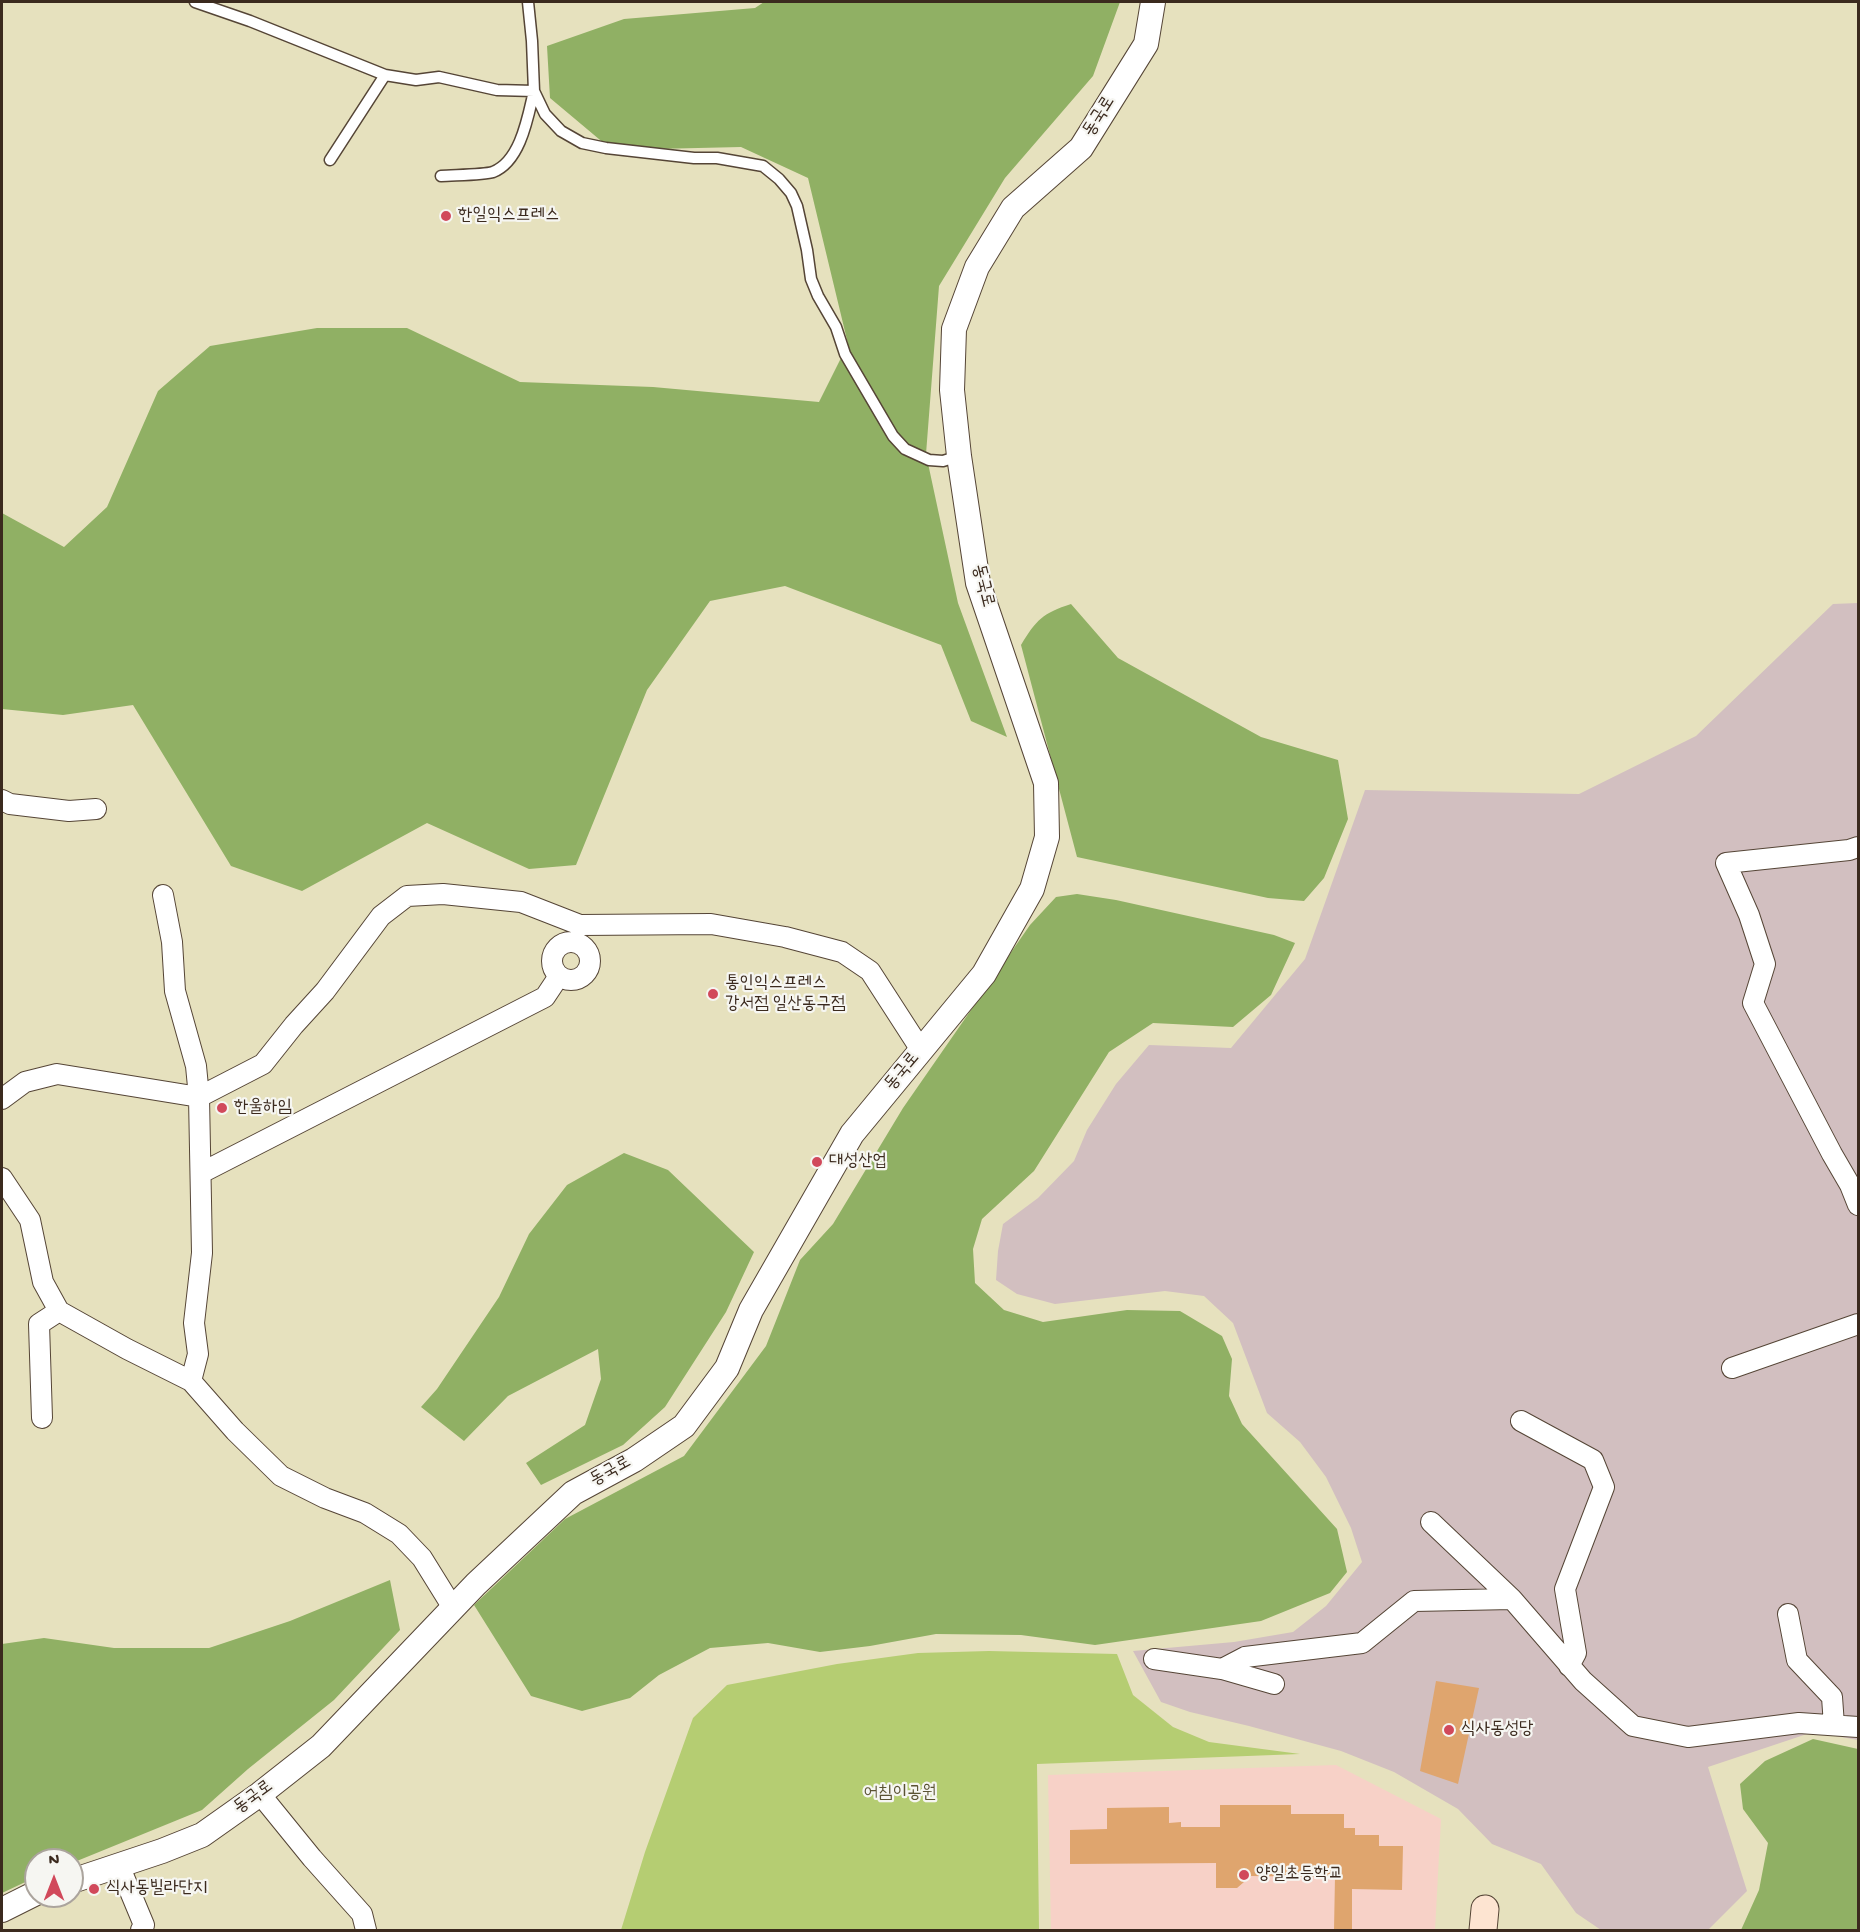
<!DOCTYPE html>
<meta charset="utf-8">
<style>
body{margin:0}
#map{position:relative;width:1860px;height:1932px;overflow:hidden;background:#e6e1be;font-family:"Gochi Hand",sans-serif}
canvas{display:block}
.frame{position:absolute;inset:0;border:3px solid #3b2a1e;pointer-events:none}
.north{position:absolute;left:24px;top:1848px;width:60px;height:60px;box-sizing:border-box;background:#f6f6f2;border:2px solid #aba49d;border-radius:50%;rotate:0deg;font-size:16px;font-weight:700;line-height:24px;text-align:center;color:#3b2a1e}
.north::after{content:'';display:block;margin:auto;width:21px;height:27px;background:#d1495b;clip-path:polygon(50% 0,100% 100%,50% 72%,0 100%)}
</style>
<div id="map">
<canvas width="1860" height="1932"></canvas>
<div class="frame"></div>
<div class="north">N</div>
</div>
<script>
const ctx = document.querySelector('canvas').getContext('2d');
ctx.lineJoin = 'round';
function fillPath(path, color) { ctx.fillStyle = color; ctx.fill(path, 'evenodd'); }
function trace(path, color, width, dash) { ctx.strokeStyle = color; ctx.lineWidth = width; ctx.lineCap = dash ? 'butt' : 'round'; ctx.setLineDash(dash || []); ctx.stroke(path); }
function label(font, color, halo, rows, align = 'center') {
  ctx.font = font + ' "Gochi Hand","Poor Story",sans-serif'; ctx.lineWidth = 4.5; ctx.setLineDash([]); ctx.textBaseline = 'middle'; ctx.strokeStyle = halo; ctx.fillStyle = color; for (const [text, x, y, turn = 0] of rows) {
    ctx.save(); ctx.translate(x, y); ctx.rotate((+turn || 0) * Math.PI / 180); ctx.textAlign = isNaN(turn) ? turn : align; if (halo) ctx.strokeText(text, 0, 0); ctx.fillText(text, 0, 0); ctx.restore();
  }
}
const built = new Path2D(`
 M1336,1765L1441,1819L1435,1930H1051L1048,1775Z`);
const industrial = new Path2D(`
 M1858,603V1740L1813,1732L1708,1767L1747,1891L1708,1930H1601L1576,1913L1541,1864L1492,1844L1458,1809L1394,1772L1341,1751L1249,1726L1190,1712L1161,1702L1133,1651L1234,1642L1293,1632L1326,1606L1362,1562L1351,1528L1326,1477L1300,1442L1267,1413L1233,1323L1204,1296L1165,1291L1055,1304L1017,1294L996,1280L998,1251L1003,1224L1038,1198L1074,1161L1087,1130L1116,1084L1149,1045L1231,1048L1305,959L1365,790L1579,794L1696,736L1833,604Z`);
const green = new Path2D(`
 M989,1651L1117,1654L1133,1695L1173,1727L1209,1742L1300,1754L1037,1764L1039,1930H621L645,1852L693,1718L727,1685L837,1664L918,1653Z`);
const forest = new Path2D(`
 M764,2H1120L1093,76L1005,178L939,286L926,454L958,603L1007,737L971,721L941,645L785,586L710,601L647,690L576,865L529,869L427,823L302,891L231,866L133,705L63,715L2,709V513L64,547L107,507L158,391L210,346L317,328H407L520,382L653,387L819,402L848,344L808,178L741,147L612,150L550,98L547,46L624,19L755,8Z
 M1071,604L1118,658L1261,737L1338,760L1348,819L1324,878L1304,901L1268,898L1077,857L1021,645C1036,620 1043,613 1071,604Z
 M1077,894L1116,900L1274,935L1295,943L1271,995L1233,1027L1153,1023L1109,1052L1034,1171L982,1219L973,1249L975,1283L1004,1310L1043,1322L1127,1310L1180,1311L1222,1336L1232,1359L1229,1396L1242,1424L1337,1529L1347,1572L1330,1593L1261,1621L1095,1645L1021,1635L936,1634L870,1646L820,1652L768,1643L710,1648L659,1675L630,1698L582,1711L531,1696L474,1605L565,1519L684,1456L766,1346L800,1260L833,1224L903,1108L1030,925L1056,897Z
 M624,1153L668,1170L754,1252L726,1312L665,1407L623,1445L541,1485L526,1463L585,1425L601,1379L598,1349L508,1396L464,1441L421,1407L437,1389L499,1297L529,1234L567,1185Z
 M390,1580L400,1630L334,1700L248,1769L202,1810L72,1863V1860H36V1877L2,1893V1644L44,1638L114,1648H209L290,1621Z
 M1813,1739L1858,1749V1930H1741L1759,1890L1768,1843L1743,1809L1740,1784L1765,1761Z`);
const building = new Path2D(`
 M1436,1681L1479,1688L1458,1784L1420,1771Z
 M1220,1805H1291V1814H1344V1828H1355V1835H1379V1846H1403L1402,1890L1352,1889V1930H1334L1335,1877L1251,1876L1237,1888H1216V1863L1070,1864V1830L1107,1829V1808L1169,1807V1823L1181,1822V1827H1220Z`);
const service = new Path2D(`
 M195,2L250,21L385,75L416,80L439,77L497,90L534,91C528,116 521,161 493,172C484,175 453,175 441,176
 M528,2L532,41L534,91L545,114L561,131L582,143L606,148L694,158H717L763,166L779,179L791,193L797,206L807,250L811,279L818,296L836,327L845,354L893,436L905,449L929,460L943,461L959,456
 M330,160L385,75`);
const minor = new Path2D(`
 M2,800L10,804L69,811L96,809
 M1858,847L1849,850L1726,863L1749,915L1765,964L1753,1003L1832,1154L1850,1185L1858,1205
 M163,895L172,942L175,991L196,1066L199,1097L202,1253L194,1323L198,1354L191,1381
 M552 961a19 19 0 1 1 38 0a19 19 0 1 1-38 0Z
 M2,1099L25,1082L57,1074L199,1097L263,1064L294,1025L325,991L381,916L407,896L443,894L521,902L580,925L711,924L785,937L842,952L870,971L921,1050
 M201,1173L545,997L559,976
 M2,1178L30,1220L43,1282L59,1311L127,1349L191,1381L235,1431L281,1476L325,1498L365,1513L399,1534L422,1558L453,1608
 M1732,1368L1858,1324
 M42,1418L39,1324L59,1311
 M1521,1421L1593,1460L1604,1487L1565,1589L1576,1653L1569,1666
 M1431,1522L1512,1599
 M1788,1614L1797,1660L1832,1697L1834,1725
 M1154,1659L1222,1669L1245,1657L1362,1643L1414,1601L1512,1599L1583,1681L1633,1726L1688,1737L1799,1723L1858,1727
 M1222,1669L1274,1684
 M260,1794L312,1858L362,1914L366,1930
 M119,1865L144,1925L141,1930`);
const tertiary = new Path2D(`
 M72,1881L162,1851L202,1835L260,1794L321,1746L476,1584L573,1493L634,1460L684,1426L727,1368L751,1310L852,1134L984,974L1032,889L1047,837L1046,783L978,583L959,456L952,390L954,329L977,267L1013,208L1081,148L1146,44L1153,2
 M2,1910L36,1893`);
const secondary = new Path2D(`
 M1483,1930L1485,1909`);
const markers = [
 [446,216,6,"#d1495b"],
 [713,994,6,"#d1495b"],
 [222,1108,6,"#d1495b"],
 [817,1162,6,"#d1495b"],
 [1449,1730,6,"#d1495b"],
 [1244,1875,6,"#d1495b"],
 [94,1889,6,"#d1495b"]
];
const streetNames = [
 ["동국로",1100,117,-58],
 ["동국로",982,586,76],
 ["동국로",903,1072,-50],
 ["동국로",611,1472,-29],
 ["동국로",254,1798,-36]
];
const poiNames = [
 ["한일익스프레스",458,216],
 ["통인익스프레스",725,984],
 ["강서점 일산동구점",725,1005],
 ["한울하임",234,1108],
 ["대성산업",829,1162],
 ["식사동성당",1461,1730],
 ["양일초등학교",1256,1875],
 ["식사동빌라단지",106,1889]
];
const parkNames = [
 ["어침이공원",900,1794]
];
fillPath(built, '#f7d1c7');
fillPath(industrial, '#d2bfc0');
fillPath(green, '#b5cd72');
fillPath(forest, '#90b064');
fillPath(building, '#dfa56e');
trace(service, '#554536', 13);
trace(minor, '#554536', 22);
trace(tertiary, '#554536', 26);
trace(secondary, '#554536', 29);
trace(service, '#fff', 10);
trace(minor, '#fff', 20);
trace(tertiary, '#fff', 24);
trace(secondary, '#fde4d1', 27);
for (const [x, y, r, color] of markers) { const dot = new Path2D(); dot.arc(x, y, r, 0, 2 * Math.PI); ctx.fillStyle = color; ctx.fill(dot); trace(dot, '#f6f6f2', 2); }
label('18px', '#3b2a1e', '#f6f6f2', streetNames);
label('18px', '#3b2a1e', '#f6f6f2', poiNames, 'left');
label('18px', '#5a5333', '#f6f6f2', parkNames);
</script>
